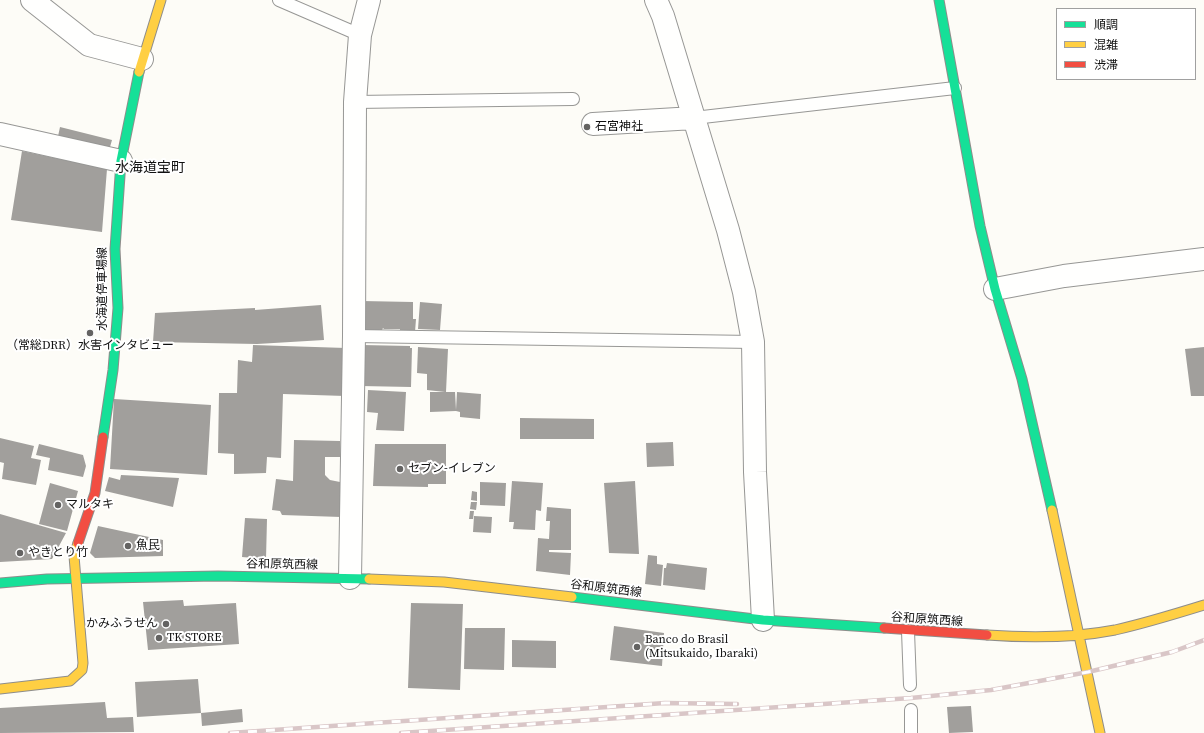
<!DOCTYPE html>
<meta charset="utf-8">
<style>
body{margin:0}
#map{position:relative;width:1204px;height:733px;overflow:hidden;background:#fdfcf7;font-family:"Source Serif 4","Noto Sans JP",serif}
canvas{display:block}
.legend{position:absolute;left:1056px;top:8px;width:140px;height:72px;box-sizing:border-box;background:#fff;border:1px solid #a0a0a0;margin:0;padding:5px 7px;list-style:none;font-size:12px;color:#111}
.legend li{display:flex;align-items:center;gap:8px;height:20px}
.legend b{width:20px;border:1px solid #a0a0a0}
</style>
<div id="map">
<canvas width="1204" height="733"></canvas>
<ul class="legend">
<li><b style="height:5px;background:#16e098"></b>順調</li>
<li><b style="height:5px;background:#ffcf43"></b>混雑</li>
<li><b style="height:5px;background:#f24e42"></b>渋滞</li>
</ul>
</div>
<script>
const ctx = document.querySelector('canvas').getContext('2d');
ctx.lineJoin = 'round';
function fillPath(path, color) { ctx.fillStyle = color; ctx.fill(path, 'evenodd'); }
function trace(path, color, width, dash) { ctx.strokeStyle = color; ctx.lineWidth = width; ctx.lineCap = dash ? 'butt' : 'round'; ctx.setLineDash(dash || []); ctx.stroke(path); }
function label(font, color, halo, rows, align = 'center') {
  ctx.font = font + ' "Source Serif 4","Noto Sans JP",serif'; ctx.lineWidth = 4; ctx.setLineDash([]); ctx.textBaseline = 'middle'; ctx.strokeStyle = halo; ctx.fillStyle = color; for (const [text, x, y, turn = 0] of rows) {
    ctx.save(); ctx.translate(x, y); ctx.rotate((+turn || 0) * Math.PI / 180); ctx.textAlign = isNaN(turn) ? turn : align; if (halo) ctx.strokeText(text, 0, 0); ctx.fillText(text, 0, 0); ctx.restore();
  }
}
const building = new Path2D(`
 M60,127L112,140L108,154L57,141Z
 M22,151L107,169L102,232L11,220Z
 M362,301L413,302V319H416L415,332H400V329H384L383,328L381,332H361Z
 M420,302L442,304L440,330L418,329Z
 M321,305L324,340L257,344L153,342L155,313L255,308V310Z
 M253,345L346,348L345,396L283,394L281,458L267,457L266,473L234,474V454L218,453L219,393H237L238,360L252,362Z
 M362,345L410,346V348H412L411,387L361,386Z
 M418,347L448,349L446,392H455L456,410L457,392L481,394L480,419L460,417V412L456,411L430,412V392H445L427,390V374L417,373Z
 M1204,347V396H1191L1185,349Z
 M368,390L406,392L404,431L376,430L378,413L367,412Z
 M114,399L211,405L207,475L110,469Z
 M520,418L594,419V439H520Z
 M0,438L34,446L31,458L41,460L36,485L2,479L4,463L0,462Z
 M294,440L340,441V457H325V475L330,480L340,482L341,517L282,515L280,511L272,510L276,479L293,481Z
 M673,442L674,466L647,467L646,443Z
 M39,444L83,455L86,466L83,477L48,470L50,458L36,455Z
 M375,444H446V484H428V487L373,486Z
 M121,475L179,478L173,507L105,491L109,477L120,480Z
 M512,481L543,483L541,511L536,510L535,530L513,529L514,522H509Z
 M635,481L639,554L609,553L604,483Z
 M480,482L506,483L505,506L480,505Z
 M50,483L78,491L67,531L39,524Z
 M472,491L477,492V501L471,500Z
 M471,502H477L476,510L470,509Z
 M547,507L571,509V550H549V552L571,553L570,575L536,571L538,538L549,539L550,521H546Z
 M470,511H474L473,519H469Z
 M0,514L66,533L52,559L0,562Z
 M474,516L492,517L491,533L473,532Z
 M245,518L267,519L266,559L242,557Z
 M98,526L163,540V556L95,558L90,553Z
 M648,555L657,556V564L663,565L661,586L645,584Z
 M667,563L707,568L705,590L663,585L664,568H666Z
 M183,600L184,606L236,603L239,644L148,650L143,602Z
 M411,603L463,604L460,690L408,688Z
 M614,626L664,633L662,666L610,660Z
 M465,628H505L504,670L464,669Z
 M512,640L556,641V668L512,667Z
 M198,679L201,713L137,717L135,682Z
 M105,702L107,718L133,717L134,732L0,733V708Z
 M971,706L973,732L949,733L947,707Z
 M242,709L243,722L202,726L201,713Z`);
const lane = new Path2D(`
 M279,0L360,35
 M355,102L573,99
 M694,118L955,88
 M354,336L753,342
 M908,631L910,685
 M911,733V710`);
const street = new Path2D(`
 M32,0L89,45L142,59
 M656,0L663,16L728,230L744,292L753,342L755,472L763,620
 M593,124L694,118
 M0,134L121,161
 M995,289L1064,276L1204,259
 M350,578L354,336L355,102L360,35L369,0`);
const fast = new Path2D(`
 M939,0L980,226L995,289L1022,379L1052,510
 M103,437L113,370L118,308L115,249L121,161L139,72
 M0,583L47,579L218,576L369,579
 M572,597L763,620L884,628`);
const slow = new Path2D(`
 M139,72L161,0
 M1052,510L1100,733
 M369,579L444,582L572,597
 M987,635C1029,638 1074,638 1115,630C1146,623 1175,614 1204,605
 M0,689L70,681L82,670L83,663L74,556L78,543`);
const jam = new Path2D(`
 M78,543L95,493L103,437
 M884,628L987,635`);
const rail = new Path2D(`
 M230,733L665,703L737,704
 M401,733L911,698L991,690L1088,672L1172,652L1204,640`);
const markers = [
 [587,127,4,"#646362"],
 [90,333,4,"#646362"],
 [400,469,4,"#646362"],
 [58,505,4,"#646362"],
 [128,546,4,"#646362"],
 [20,553,4,"#646362"],
 [166,624,4,"#646362"],
 [159,638,4,"#646362"],
 [637,647,4,"#646362"]
];
const poiNames = [
 ["石宮神社",595,127],
 ["（常総DRR）水害インタビュー",90,346,"center"],
 ["セブン-イレブン",408,469],
 ["マルタキ",66,505],
 ["魚民",136,546],
 ["やきとり竹",28,553],
 ["かみふうせん",158,624,"right"],
 ["TK STORE",167,638],
 ["Banco do Brasil",645,640],
 ["(Mitsukaido, Ibaraki)",645,654]
];
const streetNames = [
 ["水海道停車場線",103,289,-90],
 ["谷和原筑西線",282,565,1],
 ["谷和原筑西線",606,589,7],
 ["谷和原筑西線",927,620,4]
];
const quarterNames = [
 ["水海道宝町",150,168]
];
fillPath(building, '#a19f9c');
trace(lane, '#979795', 14);
trace(street, '#979795', 24);
trace(fast, '#8e8d8b', 11);
trace(slow, '#8e8d8b', 11);
trace(jam, '#8e8d8b', 11);
trace(lane, '#fffffe', 12);
trace(street, '#fffffe', 22);
trace(fast, '#16e098', 9);
trace(slow, '#ffcf43', 9);
trace(jam, '#f24e42', 9);
trace(rail, '#d9c6c7', 4.5);
trace(rail, '#fff', 3, [9]);
for (const [x, y, r, color] of markers) { const dot = new Path2D(); dot.arc(x, y, r, 0, 2 * Math.PI); ctx.fillStyle = color; ctx.fill(dot); trace(dot, '#fff', 1.5); }
label('12px', '#111', '#fff', poiNames, 'left');
label('12px', '#111', '#fff', streetNames);
label('14px', '#111', '#fff', quarterNames);
</script>
